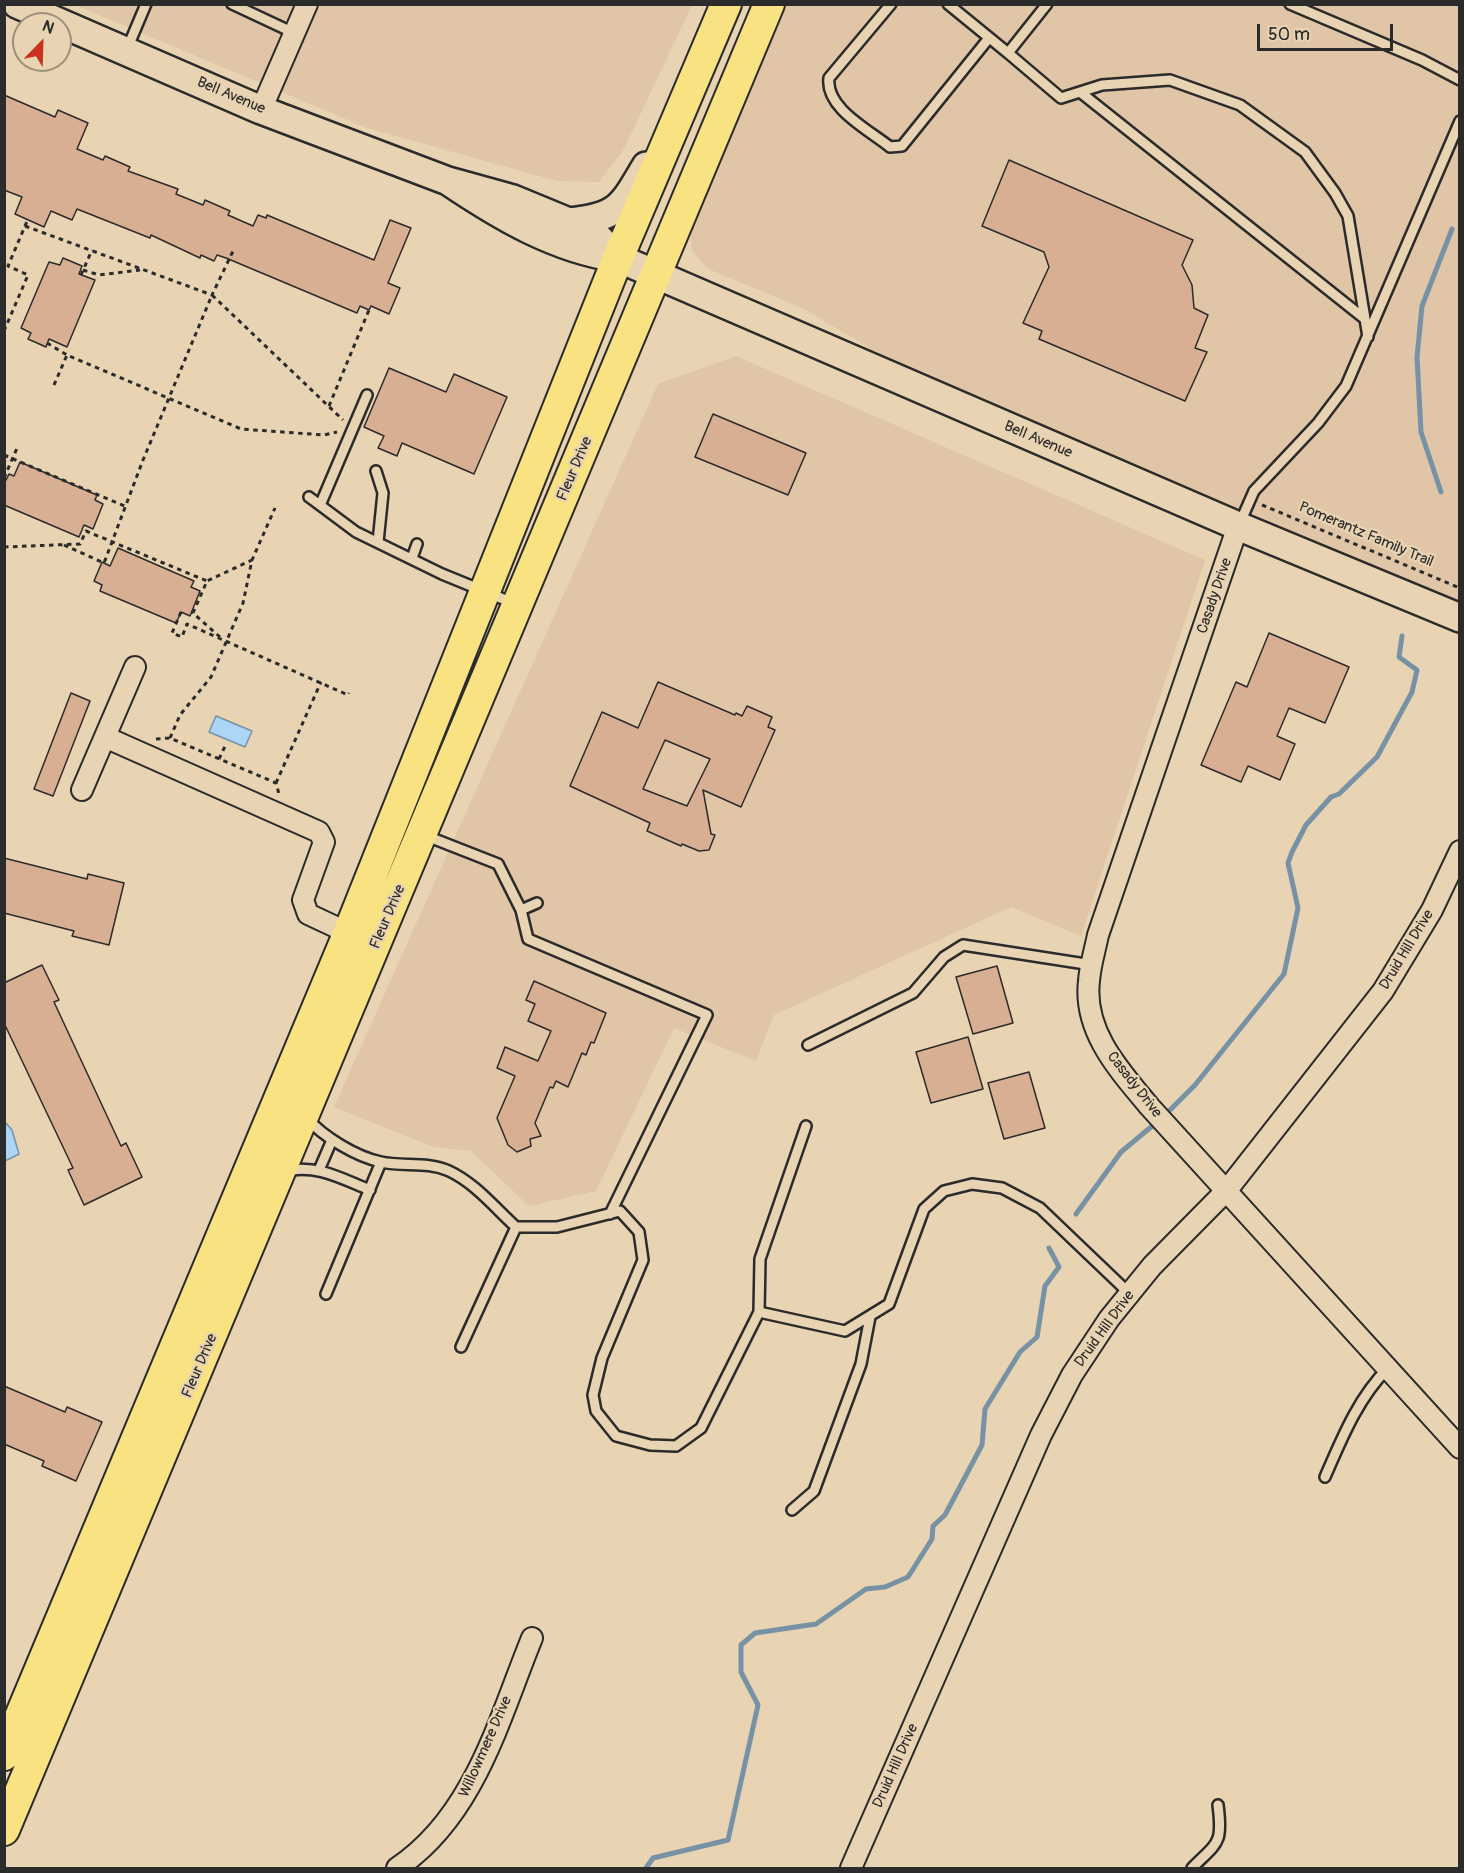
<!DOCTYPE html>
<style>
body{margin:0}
#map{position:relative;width:1464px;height:1873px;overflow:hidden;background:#e8d3b2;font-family:Pangolin,sans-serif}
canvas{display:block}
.frame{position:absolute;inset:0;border:6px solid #2b2b2b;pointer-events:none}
.north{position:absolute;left:12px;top:12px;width:60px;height:60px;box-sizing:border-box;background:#e8d3b2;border:2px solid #9c907c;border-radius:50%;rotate:23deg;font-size:16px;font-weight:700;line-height:24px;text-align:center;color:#2b2b2b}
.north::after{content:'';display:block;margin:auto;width:21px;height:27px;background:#c8321e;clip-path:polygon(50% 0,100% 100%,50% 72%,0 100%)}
.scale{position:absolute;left:1257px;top:24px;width:136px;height:27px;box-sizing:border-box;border:3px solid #2b2b2b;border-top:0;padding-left:8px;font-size:18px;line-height:21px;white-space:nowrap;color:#2b2b2b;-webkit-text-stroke:4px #e8d3b2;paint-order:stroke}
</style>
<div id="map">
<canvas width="1464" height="1873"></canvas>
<div class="frame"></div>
<div class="north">N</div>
<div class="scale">50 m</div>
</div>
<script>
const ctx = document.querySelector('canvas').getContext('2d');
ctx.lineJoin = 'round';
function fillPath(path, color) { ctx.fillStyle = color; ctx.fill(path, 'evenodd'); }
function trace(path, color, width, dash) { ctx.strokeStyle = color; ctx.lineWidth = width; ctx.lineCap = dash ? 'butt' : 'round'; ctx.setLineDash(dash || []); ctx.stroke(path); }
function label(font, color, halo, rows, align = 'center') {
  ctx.font = font + ' Pangolin,sans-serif'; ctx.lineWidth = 4.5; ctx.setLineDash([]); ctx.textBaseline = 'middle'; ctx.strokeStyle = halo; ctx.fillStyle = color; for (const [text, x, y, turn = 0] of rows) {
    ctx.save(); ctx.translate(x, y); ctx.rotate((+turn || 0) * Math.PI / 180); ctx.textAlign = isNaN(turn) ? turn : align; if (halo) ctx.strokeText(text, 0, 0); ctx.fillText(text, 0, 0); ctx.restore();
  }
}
const built = new Path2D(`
 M75,5H692L624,149L599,182L557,181L367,128Z
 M769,5H1459V618L1167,495L881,355L804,309L711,270L702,263L692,250L689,225Z
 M736,356L1205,560L1081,936L1011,907L774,1015L756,1061L674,1028L596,1191L529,1206L471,1151L433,1147L334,1107L658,384Z`);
const water = new Path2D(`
 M216,716L252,731L245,747L209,732Z
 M4,1121L12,1130L19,1154L5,1161Z`);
const stream = new Path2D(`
 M1441,492L1421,432L1417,357L1422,306L1452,229
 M1164,1116L1195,1085L1284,974L1298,908L1288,863L1292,852L1306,825L1331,797L1339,794L1377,757L1412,692L1417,670L1399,657L1402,636
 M1076,1214L1121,1152L1157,1122
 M646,1868L653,1858L728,1840L758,1705L741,1672V1645L755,1633L816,1624L866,1589L885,1587L908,1577L932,1539L933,1526L945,1515L982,1445L985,1409L1020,1352L1037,1337L1045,1286L1059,1267L1049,1248`);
const building = new Path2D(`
 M4,95L55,117L58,110L88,123L77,149L103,160L105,156L130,167L128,171L178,189L176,194L203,205L205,200L230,211L228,215L253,226L258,215L266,218L267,215L374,260L390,220L411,228L388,283L400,288L389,314L371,306L369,310L360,306L357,313L226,258L217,255L214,261L201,255L200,258L151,235L150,238L77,209L72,220L51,211L44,227L15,214L22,197L4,190Z
 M1009,160L1193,240L1182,265L1192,285L1194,308L1208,315L1195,348L1207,352L1185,401L1039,339L1042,331L1023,323L1049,267L1044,252L982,226Z
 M63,258L82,266L79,274L95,280L67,347L49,339L46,347L28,339L31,333L21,328L49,262L60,265Z
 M389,368L446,392L454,374L507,397L474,474L402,443L397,456L378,448L384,436L364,427Z
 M713,414L806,453L788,495L695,457Z
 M20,462L97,495L95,500L103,504L93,529L84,525L79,537L4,505V484L9,474L14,476Z
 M118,548L194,581L191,587L200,591L190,616L181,612L176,623L100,591L102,585L94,581L102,562L110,566Z
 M1269,633L1349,667L1325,723L1289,708L1277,736L1295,744L1280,780L1248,766L1241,782L1201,765L1236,682L1247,687Z
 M658,682L735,715L736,713L742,716L747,706L772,717L768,727L775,730L741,807L703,790L711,834L715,835L709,850L699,851L682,844L681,846L647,831L650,823L570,786L602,712L638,728ZM665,740L710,759L687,806L643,789Z
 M71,693L90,701L53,796L34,789Z
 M4,858L87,879L88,874L124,883L109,945L72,936L74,931L4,913Z
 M42,965L59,1000L54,1002L121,1146L126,1143L142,1177L84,1205L68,1170L73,1168L4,1023V983Z
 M997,966L1013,1023L973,1034L956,977Z
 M534,981L606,1013L594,1043L591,1042L586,1055L582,1053L568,1087L556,1081L553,1088L550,1087L535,1123L541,1136L530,1139L531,1146L517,1152L508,1145L497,1118L515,1076L497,1068L505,1047L538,1061L551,1031L528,1021L535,1004L526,1000Z
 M968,1037L983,1089L931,1103L916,1052Z
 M1029,1072L1045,1128L1004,1139L988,1083Z
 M4,1386L65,1412L67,1407L102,1422L76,1481L42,1466L44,1461L4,1444Z`);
const path = new Path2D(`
 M25,226L212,295L234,249
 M83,270L99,275L140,270
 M81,275L92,250
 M4,331L28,275L8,266L28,219
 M47,343L67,355
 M54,385L67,355L241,429L324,435L337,432
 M329,406L369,310
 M4,455L127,507
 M4,478L18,446
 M1262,505L1460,588
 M64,545L104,563L143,460L212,295L343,420
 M4,547L80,544L86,531L207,581
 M181,612L172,633L182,637L187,624L348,695L349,693
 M220,637L193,613L207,581L252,560
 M170,738L180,715L211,677L243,603L252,560L275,508
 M156,739L170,738L276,783L279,794
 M219,759L226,744
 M276,783L321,682`);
const lane = new Path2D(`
 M232,4L294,33
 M891,4L829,78C825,108 869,130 890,147L902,146L989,38
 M948,4L1008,53
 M1047,4L1008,53L1061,98L1102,85L1170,80L1240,105L1305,152L1335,193L1348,216L1368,337
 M1290,4L1422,60L1460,80
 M127,49L146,4
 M1080,92L1365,319
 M376,471L383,493L378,542
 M309,497L356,532L442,574L513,603
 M321,503L367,395
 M1239,525L1254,491L1318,423L1346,386L1460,121
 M412,558L417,544
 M424,835L498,864L521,910L528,939L707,1015L610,1214
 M521,910L537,903
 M808,1045L913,993L944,957L963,945L1092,965
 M307,1118C323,1137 357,1157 381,1162C403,1167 427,1161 449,1171C475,1183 495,1208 516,1227H557L620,1211L639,1232L643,1260L602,1358L593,1395L596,1411L616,1436L650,1445L676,1446L701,1428L759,1312L845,1331L889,1304L924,1209L944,1191L972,1184L1002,1188L1040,1208L1130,1294
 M319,1170L332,1140
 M286,1171C317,1164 342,1179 370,1190
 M326,1294L381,1162
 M759,1312L760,1259L806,1126
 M461,1347L516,1227
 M1325,1477C1342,1438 1358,1398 1388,1368
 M792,1510L814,1491L861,1364L870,1317
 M1192,1868C1218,1842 1223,1844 1218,1805`);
const street = new Path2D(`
 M261,110L307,4
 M1238,526L1098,935C1095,950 1090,966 1089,981C1083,1031 1119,1070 1149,1106L1460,1448
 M105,737L319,832L324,842L303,900L308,914L357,937
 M82,790L135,667
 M397,1868C474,1817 499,1719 532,1638
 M851,1868L1041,1435L1072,1375L1109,1319L1152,1266L1227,1190L1383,991L1432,910L1460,851`);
const secondary = new Path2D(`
 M17,4L261,110L448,181L513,199L593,232L618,258
 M448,181C500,216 555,249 618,258L1238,526L1460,618
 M569,222C618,217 622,207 646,166`);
const primary = new Path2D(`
 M4,1755L344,944L618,258L726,4
 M4,1830L769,4`);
const streetNames = [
 ["Bell Avenue",231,96,23],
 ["Bell Avenue",1038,440,23],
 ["Fleur Drive",575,469,-67],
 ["Pomerantz Family Trail",1366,535,23],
 ["Casady Drive",1215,596,-71],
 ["Fleur Drive",388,917,-67],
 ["Druid Hill Drive",1407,950,-59],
 ["Casady Drive",1134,1085,52],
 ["Druid Hill Drive",1105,1329,-54],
 ["Fleur Drive",200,1366,-67],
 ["Willowmere Drive",486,1747,-66],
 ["Druid Hill Drive",896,1766,-66]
];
fillPath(built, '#e0c5a6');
fillPath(water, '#abd6f7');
trace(water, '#7892a5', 1.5);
trace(stream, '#7892a5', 5);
fillPath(building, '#d9af94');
trace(building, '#2b2b2b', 1.5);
trace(lane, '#2b2b2b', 14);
trace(street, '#2b2b2b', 24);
trace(secondary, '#2b2b2b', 32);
trace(primary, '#2b2b2b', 34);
trace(path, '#2b2b2b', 3, [4.5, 4.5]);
trace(lane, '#e8d3b2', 9);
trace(street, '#e8d3b2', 20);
trace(secondary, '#e8d3b2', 27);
trace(primary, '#f8e281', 30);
label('15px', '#2b2b2b', '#e8d3b2', streetNames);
</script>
